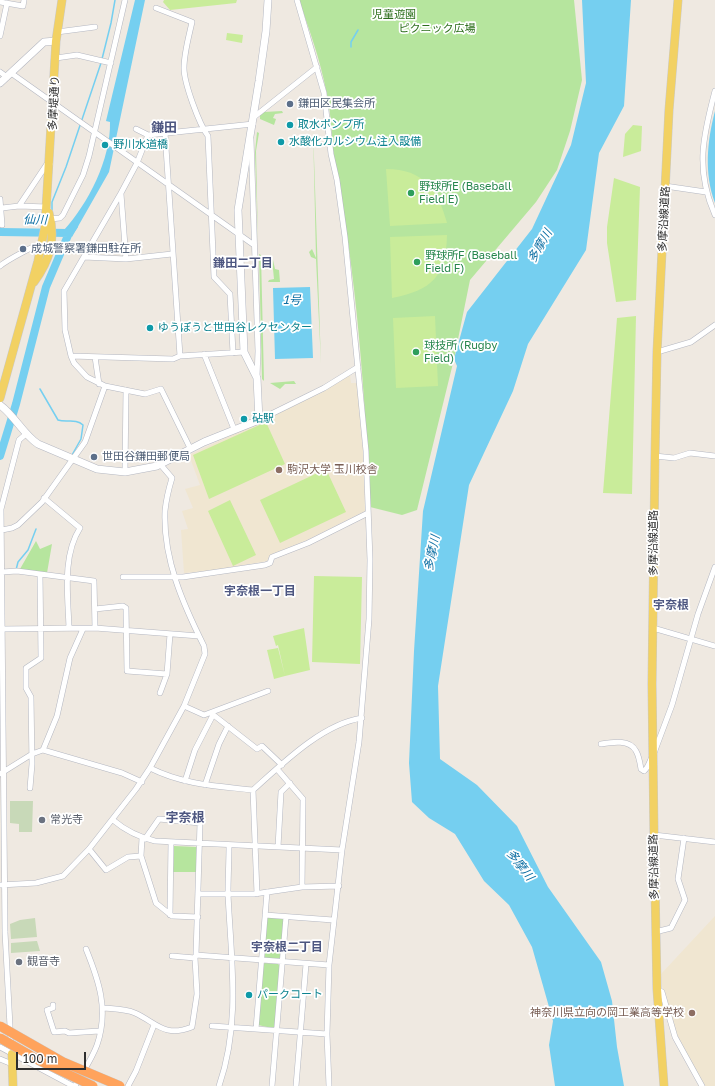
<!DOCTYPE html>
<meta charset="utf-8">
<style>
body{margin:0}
#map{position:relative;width:715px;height:1086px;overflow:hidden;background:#efe9e1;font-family:"Golos Text",sans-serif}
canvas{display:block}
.scale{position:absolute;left:16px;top:1052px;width:70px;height:18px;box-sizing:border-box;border:2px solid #2e2e2e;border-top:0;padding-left:5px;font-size:12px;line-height:14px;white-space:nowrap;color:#2e2e2e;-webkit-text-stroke:3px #fff;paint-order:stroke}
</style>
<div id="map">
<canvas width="715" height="1086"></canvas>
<div class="scale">100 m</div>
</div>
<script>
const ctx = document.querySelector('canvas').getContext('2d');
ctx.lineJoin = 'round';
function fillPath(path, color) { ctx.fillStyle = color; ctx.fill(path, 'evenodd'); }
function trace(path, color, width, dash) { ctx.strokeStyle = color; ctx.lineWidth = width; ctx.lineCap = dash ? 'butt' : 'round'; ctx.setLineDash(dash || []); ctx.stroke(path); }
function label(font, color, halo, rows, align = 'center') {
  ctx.font = font + ' "Golos Text","Noto Sans JP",sans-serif'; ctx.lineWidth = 3.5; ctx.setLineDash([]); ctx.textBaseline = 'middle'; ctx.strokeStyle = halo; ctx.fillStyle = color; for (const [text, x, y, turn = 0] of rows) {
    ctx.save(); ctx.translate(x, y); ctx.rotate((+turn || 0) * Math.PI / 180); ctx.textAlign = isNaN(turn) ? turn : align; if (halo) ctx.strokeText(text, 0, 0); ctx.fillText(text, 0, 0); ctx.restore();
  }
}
const education = new Path2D(`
 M350,375L351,383H357L363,449L365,511L307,540L270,555L267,561L217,570L184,573L181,530L188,529L182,511L193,508L185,489L200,485L189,455L323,392Z
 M715,916V1086H704L676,1033L662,985L661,974Z`);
const green = new Path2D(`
 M299,0H574L582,80L570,131L557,170L536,202L470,280L454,359L417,510L402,515L370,507C365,393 357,277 335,164C331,140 332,114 326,90C320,59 309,29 299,0Z
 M282,111L283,113L275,114L273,118L276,119L274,125L260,119V115L264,112Z
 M313,128L321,364L316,259L311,257L309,252L312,249L316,258Z
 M257,132L259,133L256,151L258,242L255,152Z
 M259,254L261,255L264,381L262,379Z
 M267,256L273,260L275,269L279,270L280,282H268L269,280L274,279L273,269H269V262L266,260Z
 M294,381L296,384H285L280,389L270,383Z
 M36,541L40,549L52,544L47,573L20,569Z
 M174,846L197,847L196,872H173Z
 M269,917L282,918L284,921L281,958L279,960L265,959L263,957L266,919Z
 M265,963L278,964L280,966L275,1027L272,1028L258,1025L263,964Z`);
const cemetery = new Path2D(`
 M10,801H33L32,832H19V824L10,823Z
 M35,918L37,937L11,939L10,924L20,920Z
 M36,941H37L40,951L11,953V943Z`);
const pitch = new Path2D(`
 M164,0H237L236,3L170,10L163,2Z
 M227,33L243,35L242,43L226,40Z
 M633,125L642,126L641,151L623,157L625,134Z
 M386,169C424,169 438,190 447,223L390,226Z
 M614,178L640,187L636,300L616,302L607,243V227Z
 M447,235C446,277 432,290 392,298L390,237Z
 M435,316L438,386L396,388L393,318Z
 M636,316L632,494L603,493L617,318Z
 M266,422L285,464L209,499L193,455Z
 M326,469L346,512L280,543L260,500Z
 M230,500L256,555L233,566L208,511Z
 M314,576L362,577L360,664L312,662Z
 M304,628L310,670L285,676L278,645L276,646L273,636Z
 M278,648L285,676L274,679L267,650Z`);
const water = new Path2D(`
 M135,0H145L109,172L72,237L64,230C88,204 111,159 110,122L106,121Z
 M582,0H631L624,106L599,153L586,250L528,344L513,391L469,485L438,686L440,759L477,785L517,826L548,887L601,962L612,1001L617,1047L624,1086H555L549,1045L553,1021L532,947L509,905L484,881L455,834L429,818L412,802L409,763L414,651L423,511L457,366L454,359L467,312L532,229L571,145L586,83Z
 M715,111V203C704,174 707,141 715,111Z
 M310,287L313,358L275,359L273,288Z`);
const stream = new Path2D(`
 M351,47V42L358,30
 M102,59L111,23L115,0
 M52,210V202L66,167L101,63
 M40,389L58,420C66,423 76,418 83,425L81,439L72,455
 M16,570L18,562L28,550L36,529`);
const river = new Path2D(`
 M0,232L69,233
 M0,456L16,404L46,287L69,233L74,226`);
const street = new Path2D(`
 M297,0L324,93L331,154L337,180L345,237L366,451L370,560L369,619L359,742L342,850L329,965L327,1034L329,1086
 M0,2L23,6L24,0
 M156,8L192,22C189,36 184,53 184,68C184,83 199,124 208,136L214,277L230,294L233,353
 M57,32L95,27
 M0,36L7,3
 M56,58L77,55L111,63
 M0,72L7,77
 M11,73L254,245
 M715,91C703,136 695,170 715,215
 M254,117L317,67
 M136,129L148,135L253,124
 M165,133L180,356
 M148,135L137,163L121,193L64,291L65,330L71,356L74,363L87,377L105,386L145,394L161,389L190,448
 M251,139L258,351L257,377
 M665,186L706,192
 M121,194L126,259
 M0,199L2,225
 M19,206L47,164H50
 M2,208L19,206L47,207
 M50,219L60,218L63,215L83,175L89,156L125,0
 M84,257L126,259L172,254
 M0,266C6,261 36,244 42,244
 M657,352L691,342L715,325
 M204,354L234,429
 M71,356L173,359L180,356L244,352
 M95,357L99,384
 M259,420L324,388L358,367
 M655,456L674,458L690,453L715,456
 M125,472L126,390
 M44,498L80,528C62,556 68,596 69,628
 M2,530L12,528L18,525L42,502L85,442L105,386
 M2,572L17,571L94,581L95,628
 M123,577H183L265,565L270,563L272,557L308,543L368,513
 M95,609L123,606L126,608L127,671L167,674
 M653,628L715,646
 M2,629L95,628L199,636
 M160,693L167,674L170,634
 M184,706L204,715L268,691
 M211,713L257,749L262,746L282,765
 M601,744C612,742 630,739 636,751C639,756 640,763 641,769L644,771C649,767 650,759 654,753L672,705L698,614L715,567
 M43,750L122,773L142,782
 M150,768C184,785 217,786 253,790
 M277,769L303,799L302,887
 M0,774L32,754L43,750L57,716L70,658L83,629
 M185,781L195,750L213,715
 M205,785L219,744L228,726
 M30,788L32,764L31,697L26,688V668L41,658L40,574
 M113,820C126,831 138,837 155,841L342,850
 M654,835L715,842
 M142,838L141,856L156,903L172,916L198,917
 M145,839L159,819L200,823L196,955
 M278,847L281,792L290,783
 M89,849L106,870L128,857L141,856
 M0,885L36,883L63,876L89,849L136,789L150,768L184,706L205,654L204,646C183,604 163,559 165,511C166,500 169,488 172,478L160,464
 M199,894H254L302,887L339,886
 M257,894L253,790C282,764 322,724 362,718
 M170,915L171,842
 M265,915L333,920
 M655,932L671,928L685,900L678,879L684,838
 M172,956L195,958L196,955L329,965
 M657,989L662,992L675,1037L702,1086
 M53,1005V1008L47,1010L54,1032L65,1031L69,1033L99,1031
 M104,1008C113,1009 125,1009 135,1013C157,1023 164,1038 192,1027L197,994L195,958
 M212,1026L327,1034
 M256,1029L267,892
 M11,1045L5,932L1,509L19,440L26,434
 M0,1047L73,1086
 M0,1059L12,1064
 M75,1086C82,1073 92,1059 97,1045C109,1010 99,981 86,949
 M128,1086L136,1071L154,1025
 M219,1086C241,1023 231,959 228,894C228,878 229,861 229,845
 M272,1086L286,917
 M296,1086L306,964`);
const secondary = new Path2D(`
 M0,83L44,42L56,41
 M0,405C15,416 23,434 38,444L97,469L125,472L157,466L204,442L259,420L257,378L244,352L238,210L259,81L266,31L268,0`);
const primary = new Path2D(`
 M34,282C50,260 56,240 49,213
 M0,398L38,261L45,227L56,41L62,0
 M12,1054L13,1086
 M664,1086L657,989L654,835L652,684L655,456L657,352L669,110L678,0`);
const highwayBridge = new Path2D(`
 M0,1026L63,1062L120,1086
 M0,1038L40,1061L93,1086`);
const markers = [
 [290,104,4,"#5c6f8a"],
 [290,125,4,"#0f9aa8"],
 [281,142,4,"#0f9aa8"],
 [105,145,4,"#0f9aa8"],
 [411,193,4,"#2e9e5b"],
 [23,249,4,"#5c6f8a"],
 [417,262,4,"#2e9e5b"],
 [150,328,4,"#0f9aa8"],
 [416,352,4,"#2e9e5b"],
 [244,419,4,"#0f9aa8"],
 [94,457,4,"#5c6f8a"],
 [279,470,4,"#8d6e63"],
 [42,820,4,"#6b7280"],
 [19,962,4,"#6b7280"],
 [249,995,4,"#0f9aa8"],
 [692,1013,4,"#8d6e63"]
];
const parkNames = [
 ["児童遊園",394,15],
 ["ピクニック広場",437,29]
];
const streetNames = [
 ["多摩堤通り",54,103,-87],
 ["多摩沿線道路",664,219,-87],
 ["多摩沿線道路",654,543,-90],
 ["多摩沿線道路",654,867,-91]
];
const serviceNames = [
 ["鎌田区民集会所",298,104],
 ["成城警察署鎌田駐在所",31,249],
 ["世田谷鎌田郵便局",102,457]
];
const cultureNames = [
 ["取水ポンプ所",298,125],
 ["水酸化カルシウム注入設備",289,142],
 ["野川水道橋",113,145],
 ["ゆうぽうと世田谷レクセンター",158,328],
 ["砧駅",252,419],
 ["パークコート",257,995]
];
const leisureNames = [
 ["野球所E (Baseball",419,187],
 ["Field E)",419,200],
 ["野球所F (Baseball",425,256],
 ["Field F)",425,269],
 ["球技所 (Rugby",424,346],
 ["Field)",424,359]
];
const educationNames = [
 ["駒沢大学 玉川校舎",287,470],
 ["神奈川県立向の岡工業高等学校",684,1013,"right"]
];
const worshipNames = [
 ["常光寺",50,820],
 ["観音寺",27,962]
];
const waterNames = [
 ["仙川",35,220,1],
 ["多摩川",540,246,-60],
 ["1号",292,300],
 ["多摩川",432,553,-78],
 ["多摩川",520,865,52]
];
const neighbourhoodNames = [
 ["鎌田二丁目",243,263],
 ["宇奈根一丁目",260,591],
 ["宇奈根",671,605],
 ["宇奈根二丁目",287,947]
];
const quarterNames = [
 ["鎌田",164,128],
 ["宇奈根",185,818]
];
fillPath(education, '#f0e6d1');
fillPath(green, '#b6e59e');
fillPath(cemetery, '#c8d9b8');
fillPath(pitch, '#c9ec9a');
fillPath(water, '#75cff0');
trace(stream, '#75cff0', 1.5);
trace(river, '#75cff0', 8);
trace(street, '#b4b7c1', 6);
trace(secondary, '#b4b7c1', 8);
trace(primary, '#c9c9c9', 9);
trace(street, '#fff', 5);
trace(secondary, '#fff', 7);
trace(primary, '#f2d163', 8);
trace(highwayBridge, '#c9c9c9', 10, []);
trace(highwayBridge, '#ffa35c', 9);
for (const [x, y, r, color] of markers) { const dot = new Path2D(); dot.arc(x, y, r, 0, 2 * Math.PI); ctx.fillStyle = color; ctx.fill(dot); trace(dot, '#fff', 1.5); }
label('11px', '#2c6e1b', '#fff', parkNames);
label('11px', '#2e2e2e', '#fff', streetNames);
label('11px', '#4e5e75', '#fff', serviceNames, 'left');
label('11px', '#0d838f', '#fff', cultureNames, 'left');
label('11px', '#27864d', '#fff', leisureNames, 'left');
label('11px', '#785e54', '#fff', educationNames, 'left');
label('11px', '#5b616d', '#fff', worshipNames, 'left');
label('italic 12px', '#0d6fa3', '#fff', waterNames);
label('bold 12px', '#4d5680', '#fff', neighbourhoodNames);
label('bold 13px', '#4d5680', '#fff', quarterNames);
</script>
